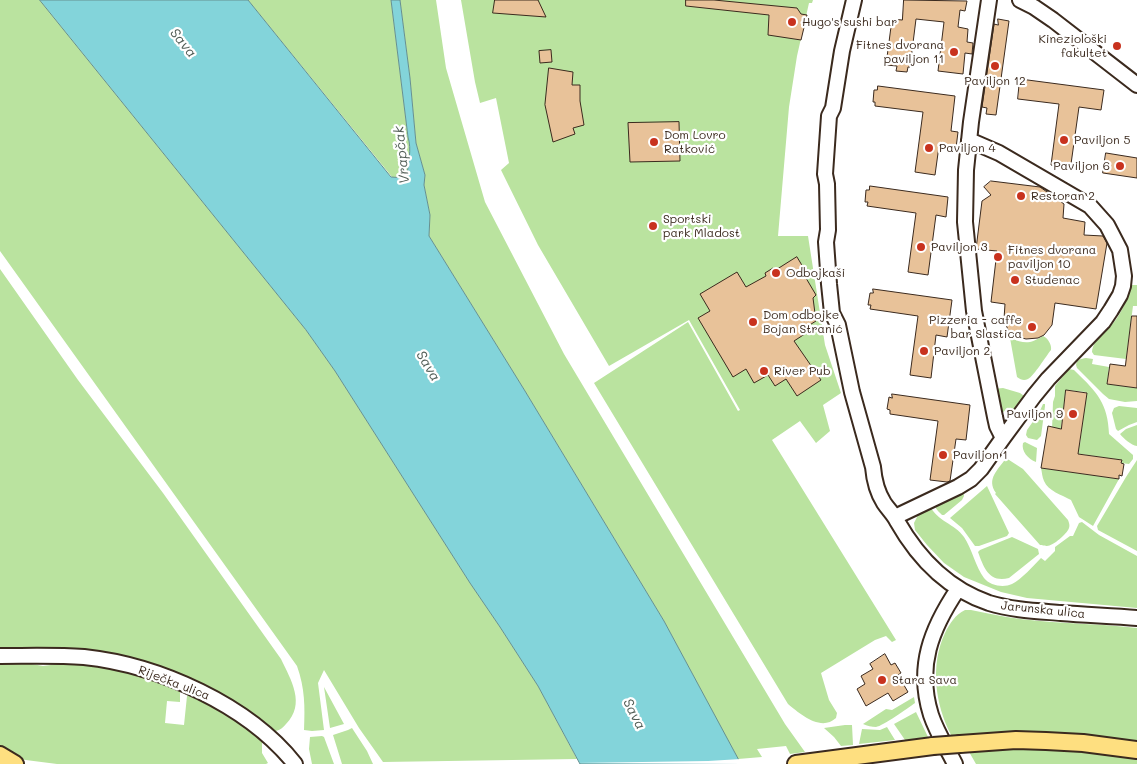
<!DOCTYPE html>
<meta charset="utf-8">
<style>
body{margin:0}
canvas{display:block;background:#fff}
</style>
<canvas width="1137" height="764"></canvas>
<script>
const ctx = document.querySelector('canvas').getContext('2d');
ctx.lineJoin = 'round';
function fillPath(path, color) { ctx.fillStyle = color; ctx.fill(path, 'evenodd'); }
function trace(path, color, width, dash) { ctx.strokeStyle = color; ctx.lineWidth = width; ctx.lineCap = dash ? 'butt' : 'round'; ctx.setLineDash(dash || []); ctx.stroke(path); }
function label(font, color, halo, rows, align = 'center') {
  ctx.font = font + ' Mali,sans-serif'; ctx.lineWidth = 4.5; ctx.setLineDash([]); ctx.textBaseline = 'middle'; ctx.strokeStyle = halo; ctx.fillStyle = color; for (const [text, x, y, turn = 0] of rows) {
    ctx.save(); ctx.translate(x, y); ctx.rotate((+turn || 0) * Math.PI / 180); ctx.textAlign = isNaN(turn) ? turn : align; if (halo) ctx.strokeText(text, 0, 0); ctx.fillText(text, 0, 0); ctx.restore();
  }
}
const green = new Path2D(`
 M0,0H40L306,330L335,371L470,583L500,627L538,686L577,759L383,762L359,728L324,670L318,683L324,730L312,731L304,730C305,706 305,689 297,666L0,251Z
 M248,0H391L408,137C412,150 408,164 407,177L405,178L392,177Z
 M400,0H436L446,68L485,202L564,354L785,724L805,752L790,754L786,746L757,749L762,757L738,759L664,621L525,391L429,236L430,215L424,185L425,175L416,143L410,78Z
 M461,0H813L812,3H809L797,56L789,107L778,236H808L825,345L841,393L823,405L830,431L816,443L800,421L772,440L896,640L892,642L886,636L875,640L821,673L829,700L837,713L836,718C821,732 800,714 788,704L594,383L688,322L738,411L740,410L689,320L609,366L538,245L501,170L509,163L496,98L480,103L475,82Z
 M845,0H846L847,3L827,110L824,116L832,57Z
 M0,269L78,380L163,493L281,659C291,680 306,704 286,724C281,730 277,732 269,731L181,676L0,650Z
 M1132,285H1137V306H1133L1126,359L1094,355L1092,352C1093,338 1110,329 1117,318C1124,307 1128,297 1132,285Z
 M1043,336C1048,338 1052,345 1051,350C1046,356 1034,376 1028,379C1024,381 1021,380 1017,377L1010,338C1025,344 1030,344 1043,336Z
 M1086,358L1093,359L1092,364L1109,367L1107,384L1137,388V401L1125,402L1109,399L1103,394L1077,368L1076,365C1077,359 1081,359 1086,358Z
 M1069,369L1074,370L1076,372C1097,392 1108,404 1109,434L1133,455V459L1129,464L1121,463V460L1073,453L1080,444L1086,392L1066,390L1060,435L1052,430L1053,402L1055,396V386Z
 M1003,388L1020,393L1027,398L1015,414L1014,409L1008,408L1001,414L993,389Z
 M1043,404H1045V406L1041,436L1037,440L1028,438L1026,435L1027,430L1039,413Z
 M1119,406L1137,408V422L1129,425L1118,431L1116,429L1112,413L1114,408Z
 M1137,425V446C1131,445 1124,439 1120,434L1126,429Z
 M1025,442L1037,448L1036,462C1028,459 1021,451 1023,443Z
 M1006,458L1023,469L1068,520C1069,523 1070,525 1069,528C1067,534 1053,546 1047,546C1046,546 1041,545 1040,545L995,494L996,493C986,479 998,470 1006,458Z
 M1137,460V551L1098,530L1097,526L1126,477Z
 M1041,468L1119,479L1093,526L1079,517L1071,500C1062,495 1048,491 1044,481C1042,477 1042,472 1041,468Z
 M987,486L1009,533L1007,536L979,546H975L962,528L950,518Z
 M963,490L964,496L962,500L944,515H942C939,512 934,508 935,503Z
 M930,506C937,521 955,524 964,537C972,549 976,568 984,578C990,586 1004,588 1012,584C1021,580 1034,565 1041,558L1045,561L1055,551V547L1070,536H1073L1079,523L1082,522L1099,535L1137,556V608L1027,598L1001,592L964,577L944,563L927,545L915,530L914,523L918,515L917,512Z
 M1012,537L1038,549L1039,554L1009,578C989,583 984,568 978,552L980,550Z
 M965,610H971C994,615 1016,619 1040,621C1072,624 1105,624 1137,628V743L973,736V734L951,735C935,704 930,665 945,633C950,623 955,615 965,610Z
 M14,661L43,666L74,662L98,664L160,680L180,690V702L167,701L165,723L184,725L187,696L192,693L224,710L262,739V753L268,763L266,764H57L18,759L0,749V663Z
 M324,687L344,724L330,728Z
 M914,697L915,703C908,708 883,726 876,727C872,727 867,726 863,724L886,709L892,710Z
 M916,712L928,737L905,740L894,724Z
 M845,725H852L853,745L841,746L834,737L824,728Z
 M887,727L895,740L859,744L862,729L880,730Z
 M352,728L367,751L373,764H342L333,735L348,730Z
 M322,736L324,737L334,764H312L309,749L310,737Z
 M1001,747L1070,748L1137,758V764H976L968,750Z`);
const water = new Path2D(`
 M40,0H248L391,177L405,178L407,176C408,163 412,150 408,137L391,0H400L410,78L416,143L425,175L424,185L430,215L429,236L525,391L664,621L741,764H580L538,686L500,627L470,583L335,371L306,330Z`);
const pier = new Path2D(`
 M741,759L743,764L576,763L708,761Z`);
const building = new Path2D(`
 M495,0H538L546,17L493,13Z
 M686,0H714L797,8L801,14L807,15L801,40L768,35L769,15L686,6Z
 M904,0L967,1L965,11L960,10L958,27L968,29L967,42L973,43L972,54L965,53L963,74L938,71L944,22L916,19L910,67H908L907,72L896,71L897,66L886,65L892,19L902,20Z
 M998,19L1009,21L996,115L986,114L987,108L982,107L994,24L998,25Z
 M551,50L552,62L540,63L539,51Z
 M549,68L573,72L572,85H580V101L584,125L573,128L575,134L553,142L545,105Z
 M1020,79L1104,90L1101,110L1079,107L1071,164H1070L1069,170L1058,168L1059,166L1051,165L1059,104L1018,99Z
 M878,86L955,96L951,131L958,132L956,148L939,146L935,175L915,172L923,112L875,106V102H873L874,90H877Z
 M679,122L680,161L630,162L628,123Z
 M1106,153L1137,158V178L1103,173Z
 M991,181L1040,187L1064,204L1063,218L1085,222L1084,235L1103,236L1107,243L1096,309L1055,303L1052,325L1044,335L1038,338L1026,339L1015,336L1008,330L1004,319L1005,304L991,302L997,251L976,249L982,201L991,195L984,187Z
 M870,186L948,197L946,217L936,215L928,275L908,272L916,213L867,206L868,202H865L866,190H869Z
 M797,257L806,272L803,273L816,295L813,298L816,321L808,326L811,330L794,341L821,380L797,396L786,379L775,386L768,375L754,383L746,369L733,377L698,318L710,311L700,294L737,272L746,287L766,276L765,273L773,268L775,270Z
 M873,289L952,300L947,337L936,335L931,378L910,375L918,316L870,309L871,305H868L870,293H873Z
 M1132,316H1137V388L1107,384L1110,364L1125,366Z
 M1066,390L1087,393L1078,454L1122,460L1121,463L1124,464L1122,476L1119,475V479L1041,468L1048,426L1061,429Z
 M892,394L970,405L966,440L956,439L950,481L947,482L930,480L938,421L890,414V410L887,409L889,397L892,398Z
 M885,654L891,665L895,663L901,673L898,675L908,692L893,701L888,693L866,706L857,689L865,684L861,676L873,669L870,664Z`);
const minor = new Path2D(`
 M854,0L842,51L833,108L829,116L825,174L827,184L828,230L826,242L829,284L832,313L838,325L852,392L873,467C874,479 877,492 884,503C888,509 894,515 897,521C918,558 948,589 989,603C1012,610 1037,611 1061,613C1086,615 1112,616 1137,618
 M989,0L971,122L966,170L965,222L974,311L995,417L997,426L1003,438
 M1020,0L1034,7L1053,20L1137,85
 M895,517L958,487L971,479L981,469L1003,438L1034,396L1048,379L1103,322L1111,310L1120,295L1123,286L1124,276L1120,250L1107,225L1090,206L999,153L969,140
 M0,656C28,656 56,655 84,657C159,665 248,705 295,764
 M955,764C947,748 937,733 931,715C916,667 931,629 958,589`);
const major = new Path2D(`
 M960,744L1016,740L1046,741L1083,743L1137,750
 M0,755L15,764
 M796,764L933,746`);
const majorBridge = new Path2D(`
 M933,746L960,744`);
const markers = [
 [792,22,5,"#c8321e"],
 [1117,46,5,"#c8321e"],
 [954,52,5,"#c8321e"],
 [995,66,5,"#c8321e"],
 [1064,140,5,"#c8321e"],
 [654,142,5,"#c8321e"],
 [929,148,5,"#c8321e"],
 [1120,166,5,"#c8321e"],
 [1021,196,5,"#c8321e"],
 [653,226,5,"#c8321e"],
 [921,247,5,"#c8321e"],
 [998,257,5,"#c8321e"],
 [776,273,5,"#c8321e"],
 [1015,280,5,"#c8321e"],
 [753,322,5,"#c8321e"],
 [1032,327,5,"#c8321e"],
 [924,351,5,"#c8321e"],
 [764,371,5,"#c8321e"],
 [1073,414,5,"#c8321e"],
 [943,455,5,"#c8321e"],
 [882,680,5,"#c8321e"]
];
const poiNames = [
 ["Hugo's sushi bar",802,22],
 ["Kineziološki",1107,39,"right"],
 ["fakultet",1107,53,"right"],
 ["Fitnes dvorana",944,45,"right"],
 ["paviljon 11",944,59,"right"],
 ["Paviljon 12",995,81,"center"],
 ["Dom Lovro",664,135],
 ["Ratković",664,149],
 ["Paviljon 5",1074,140],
 ["Paviljon 4",939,148],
 ["Paviljon 6",1110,166,"right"],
 ["Restoran 2",1031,196],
 ["Sportski",663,219],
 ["park Mladost",663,233],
 ["Paviljon 3",931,247],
 ["Fitnes dvorana",1008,250],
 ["paviljon 10",1008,264],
 ["Odbojkaši",786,273],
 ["Studenac",1025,280],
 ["Dom odbojke",763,315],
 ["Bojan Stranić",763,329],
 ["Pizzeria - caffe",1022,320,"right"],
 ["bar Slastica",1022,334,"right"],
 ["Paviljon 2",934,351],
 ["River Pub",774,371],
 ["Paviljon 9",1063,414,"right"],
 ["Paviljon 1",953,455],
 ["Stara Sava",892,680]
];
const streetNames = [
 ["Jarunska ulica",1043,610,6],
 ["Riječka ulica",174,683,21]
];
const waterNames = [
 ["Sava",183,43,51],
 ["Vrapčak",402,155,-96],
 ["Sava",428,366,59],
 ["Sava",634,714,63]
];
fillPath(green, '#bae39f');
fillPath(water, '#83d4da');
trace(water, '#66908f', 1);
fillPath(pier, '#fff');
fillPath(building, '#e8c299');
trace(building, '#3b2a1e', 1);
trace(minor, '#3b2a1e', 18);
trace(major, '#3b2a1e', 20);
trace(minor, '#fff', 14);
trace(major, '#fedf80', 16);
trace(majorBridge, '#3b2a1e', 20, []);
trace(majorBridge, '#fedf80', 16);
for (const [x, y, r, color] of markers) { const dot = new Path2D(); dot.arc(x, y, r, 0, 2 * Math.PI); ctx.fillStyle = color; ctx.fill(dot); trace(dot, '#fff', 2); }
label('12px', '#3b2a1e', '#fff', poiNames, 'left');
label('12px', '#3b2a1e', '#fff', streetNames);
label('italic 14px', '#515d56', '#fff', waterNames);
</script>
